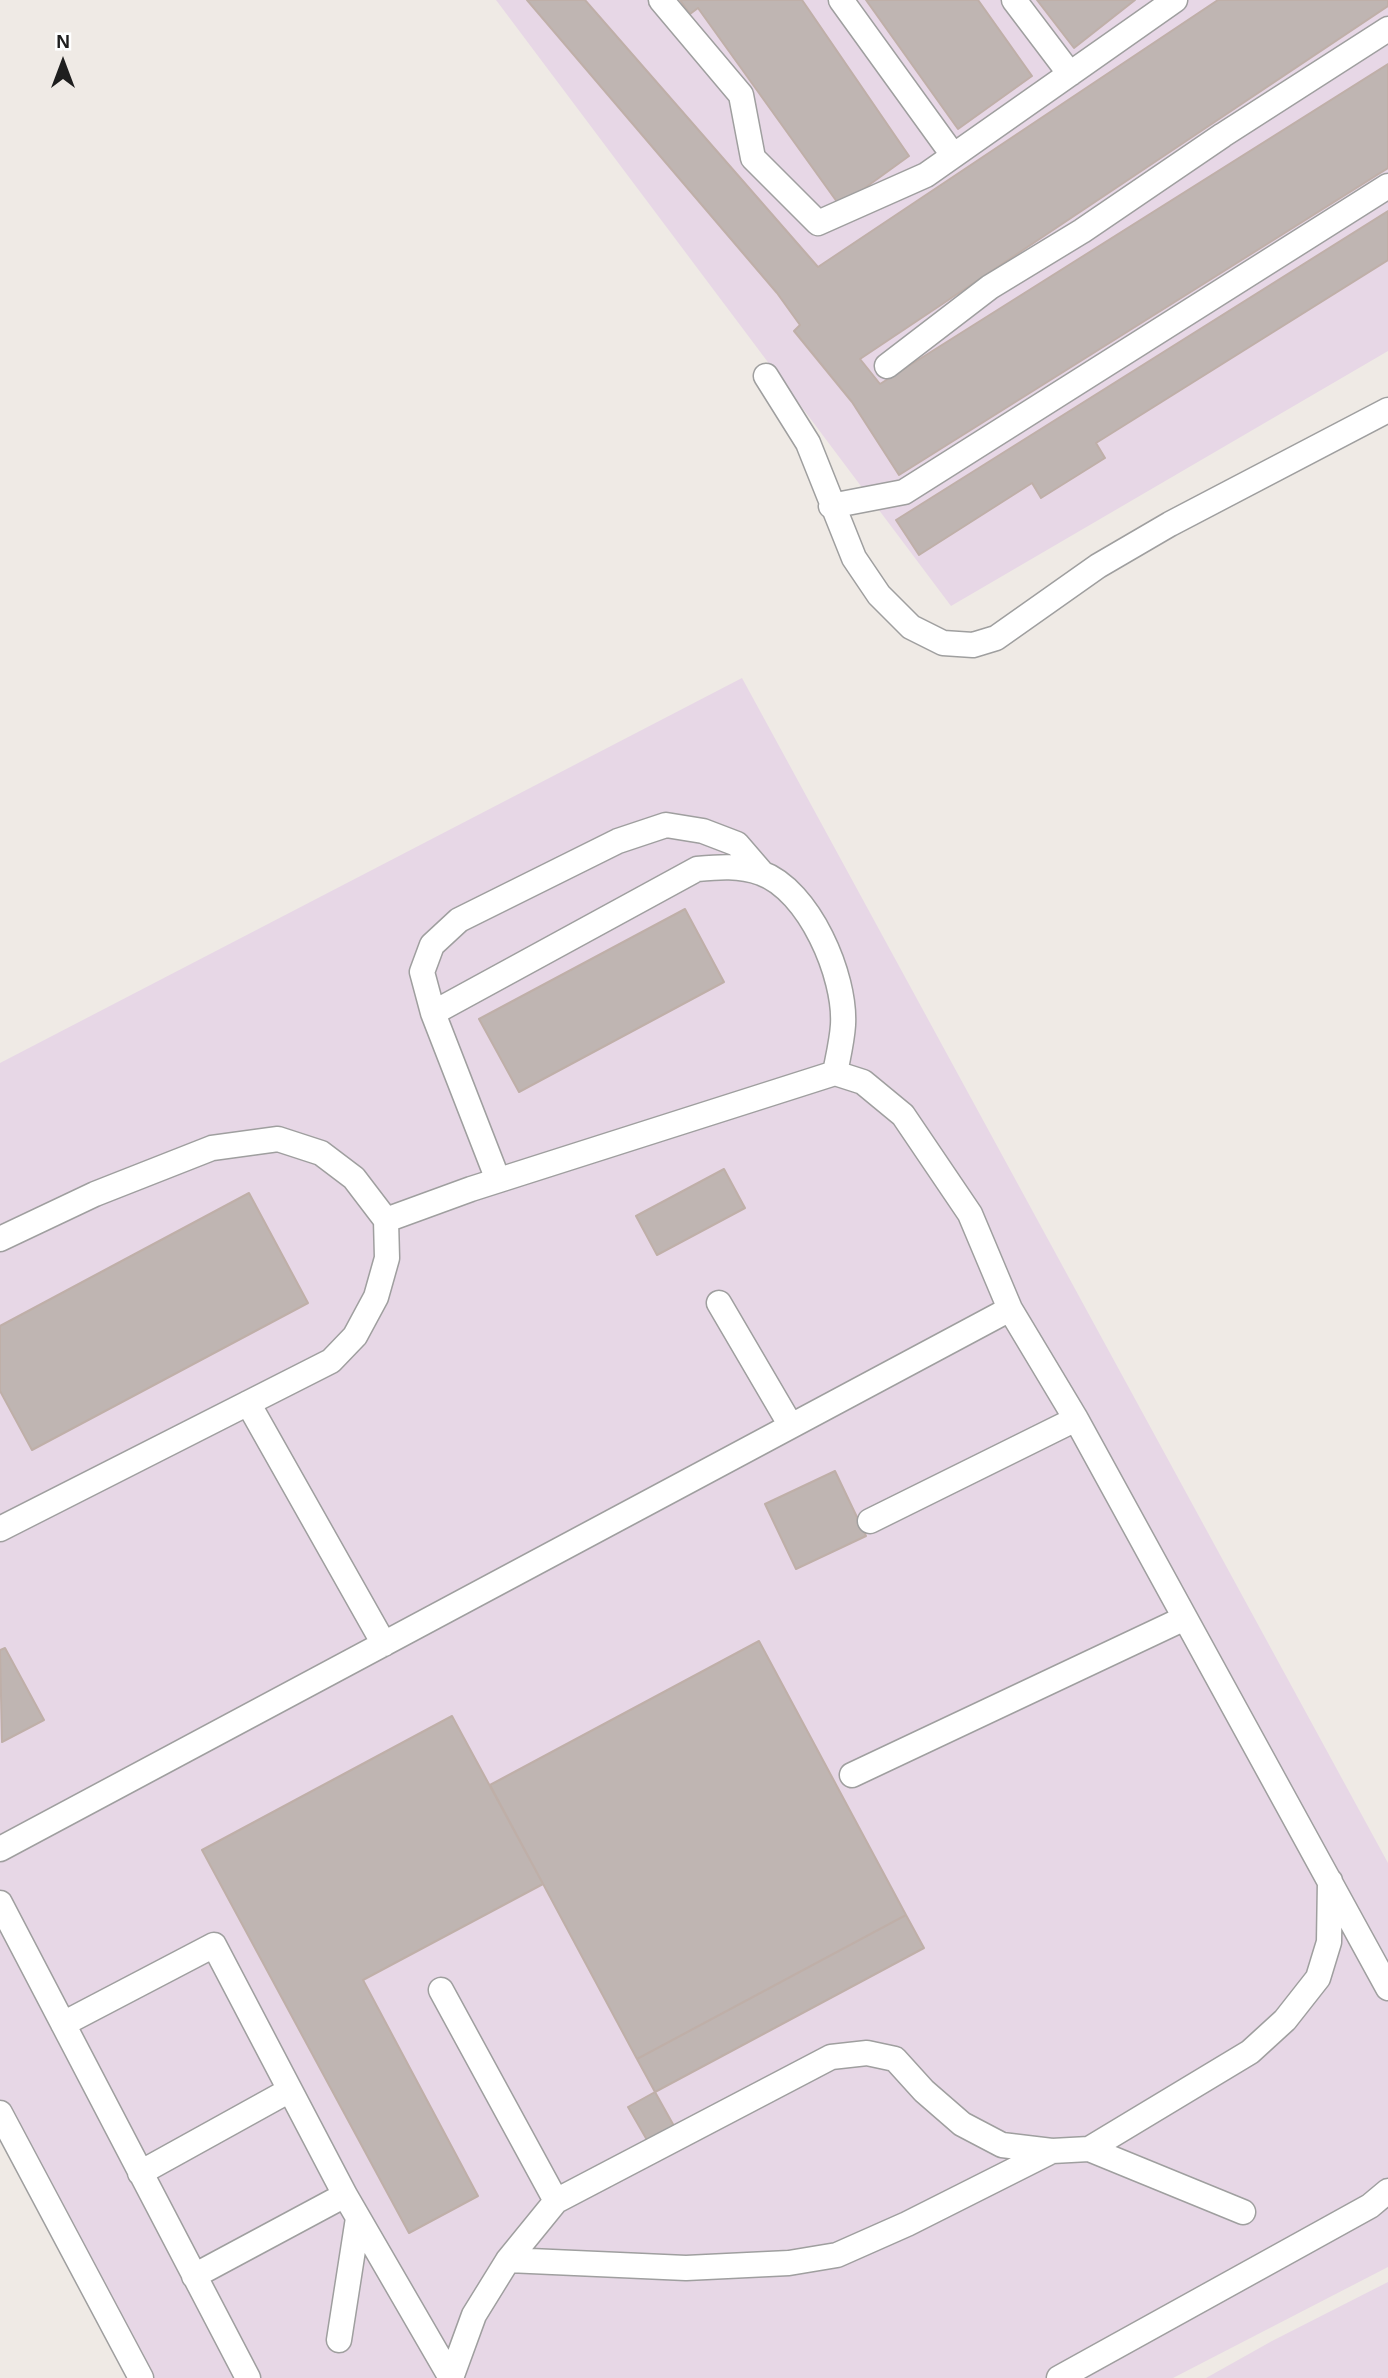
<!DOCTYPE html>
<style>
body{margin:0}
#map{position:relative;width:1388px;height:2378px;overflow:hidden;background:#efeae5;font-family:Helvetica,sans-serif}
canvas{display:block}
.north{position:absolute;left:28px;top:28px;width:70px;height:70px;-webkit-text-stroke:5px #fff;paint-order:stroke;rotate:0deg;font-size:19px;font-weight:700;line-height:28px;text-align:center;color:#1e1e1e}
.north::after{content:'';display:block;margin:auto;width:24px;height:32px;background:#1e1e1e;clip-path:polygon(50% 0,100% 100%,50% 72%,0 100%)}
</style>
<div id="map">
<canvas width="1388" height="2378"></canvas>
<div class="north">N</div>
</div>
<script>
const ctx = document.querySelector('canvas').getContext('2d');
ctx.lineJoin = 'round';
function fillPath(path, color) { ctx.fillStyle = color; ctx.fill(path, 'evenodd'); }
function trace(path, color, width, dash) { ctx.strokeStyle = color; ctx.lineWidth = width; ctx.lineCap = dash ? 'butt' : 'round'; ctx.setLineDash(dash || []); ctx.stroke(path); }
const industrial = new Path2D(`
 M496,0H1388V351L951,606Z
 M742,678L1388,1863V2267L1173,2378H143L0,2110V1063Z
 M1388,2282V2378H1206L1272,2341Z`);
const building = new Path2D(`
 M527,0H585L818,267L1218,0H1388V6L860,359L880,384L1388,64V168L899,475L852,402L794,331L800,325L777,293Z
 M680,0H802L909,156L840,206L698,8L690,14Z
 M866,0H978L1032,76L958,129Z
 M1037,0H1135L1074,48Z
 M1388,211V260L1096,443L1105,458L1041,498L1032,483L919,555L896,520Z
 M685,909L724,982L519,1092L479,1019Z
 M724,1169L745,1208L657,1255L636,1216Z
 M249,1193L308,1303L32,1450L0,1391V1326Z
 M835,1471L866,1536L796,1569L765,1504Z
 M759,1641L906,1915L637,2059L490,1785Z
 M5,1648L44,1720L2,1742L0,1650Z
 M452,1716L543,1884L363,1980L478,2196L409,2233L202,1850Z
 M906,1915L924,1948L655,2092L637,2059Z
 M655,2092L674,2126L647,2140L628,2107Z`);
const lane = new Path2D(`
 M661,0L741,95L753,158L818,223L926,175L1175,0
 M841,0L953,155
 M1014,0L1070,74
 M887,366L990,287L1082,231L1223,135L1388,29
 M766,376L808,443L854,558L879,595L911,627L943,643L973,645L996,638L1098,566L1170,524L1388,410
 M831,506L904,492L1388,186
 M433,1013L697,869C718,867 740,865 761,873C809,890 846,976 843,1025C842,1041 838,1057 835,1073
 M498,1180L433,1013L422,972L432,945L459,920L618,841L666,825L703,831L737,844L762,873
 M386,1220L471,1189L835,1073L863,1082L903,1115L970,1214L1010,1309L1076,1419L1388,1988
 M0,1239L95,1194L212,1148L278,1139L321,1153L354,1178L386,1220L387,1258L376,1297L355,1336L331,1361L0,1529
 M719,1303L791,1426
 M248,1403L384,1644
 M870,1521L1076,1419
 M852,1775L1185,1618
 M0,1849L1010,1309
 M0,1903L248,2378
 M441,1990L556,2201
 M63,2024L214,1945L345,2195L451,2378
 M0,2113L141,2378
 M1089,2149L1243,2212
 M140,2173L290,2090
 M508,2260L686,2268L789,2263L837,2255L907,2224L1052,2151
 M194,2276L345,2195
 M339,2340L358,2218
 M451,2378L474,2315L508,2260L556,2201L831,2057L867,2053L895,2059L924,2091L962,2124L1002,2145L1052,2151L1089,2149L1250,2052L1285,2020L1318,1978L1329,1942L1330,1881
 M1059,2378L1370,2206L1388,2191`);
fillPath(industrial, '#e7d7e6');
fillPath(building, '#bfb5b2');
trace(building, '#bfafa8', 2);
trace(lane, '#9f9f9f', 27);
trace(lane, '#fff', 24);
</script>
